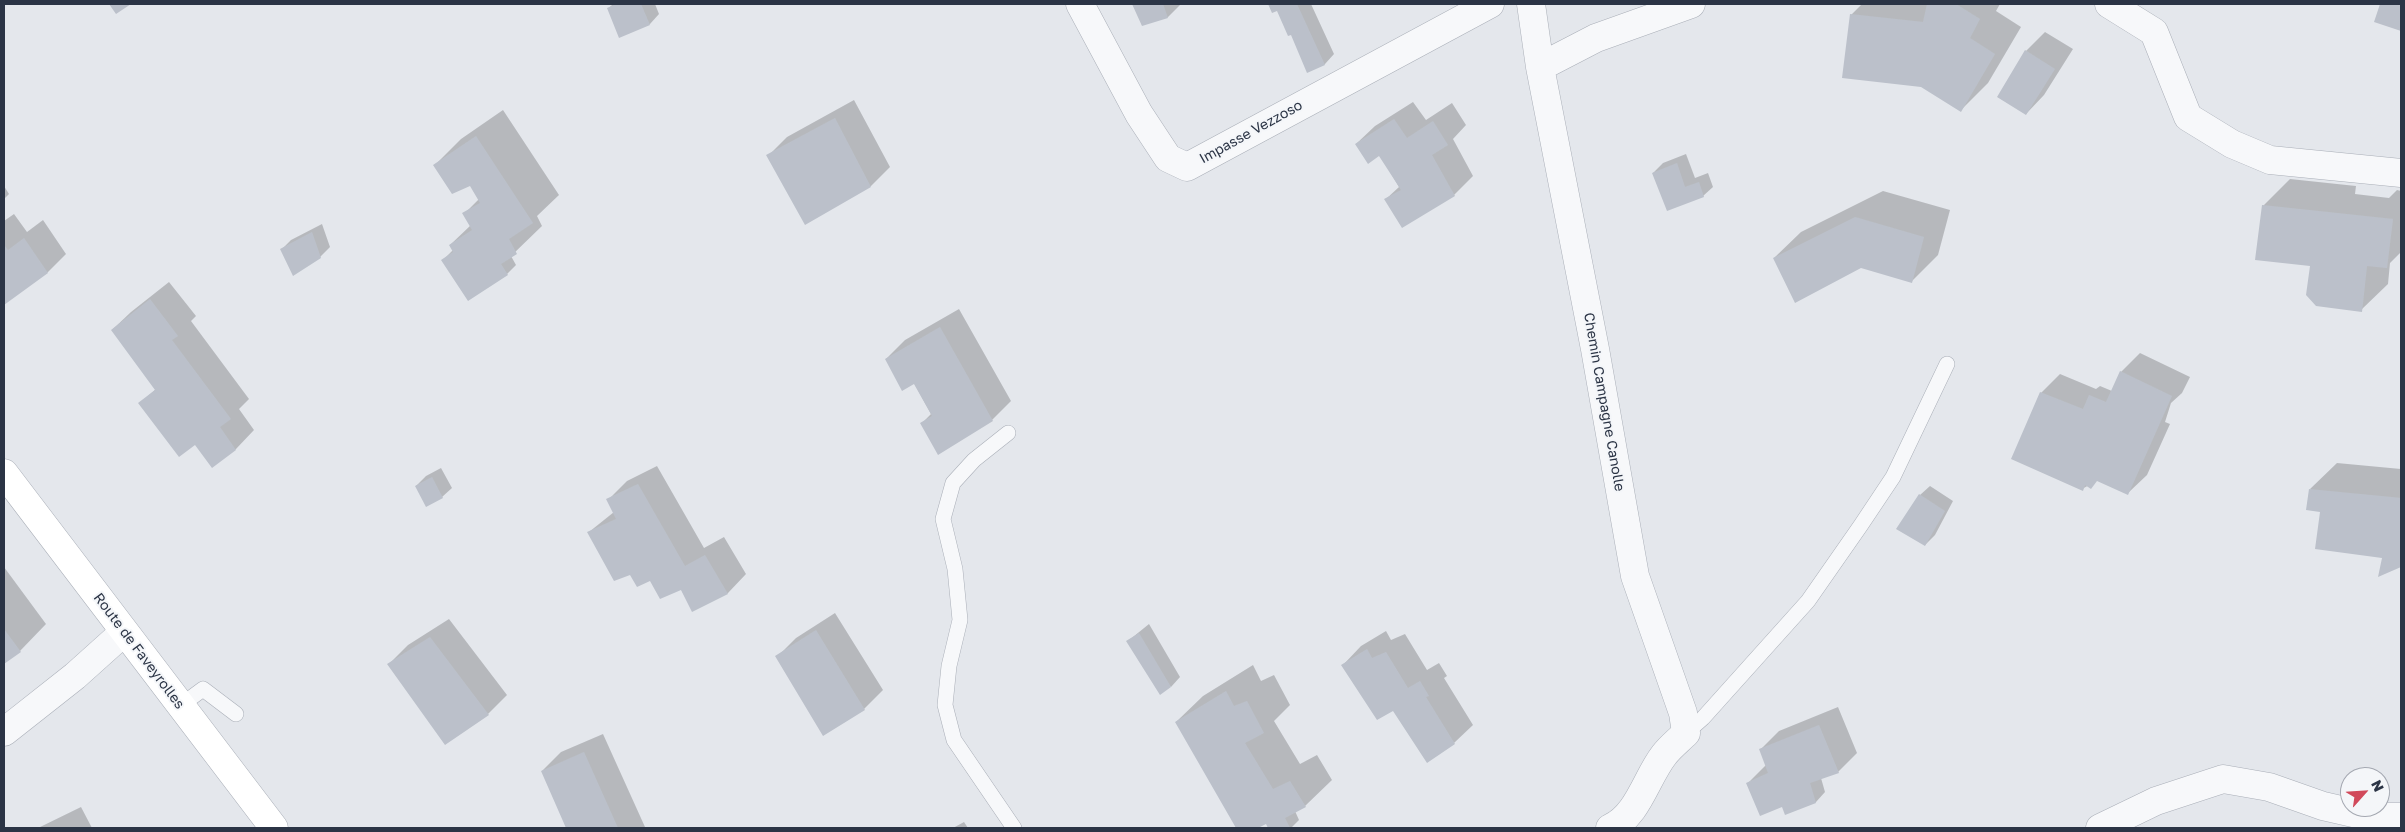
<!DOCTYPE html>
<style>
body{margin:0}
#map{position:relative;width:2405px;height:832px;overflow:hidden;background:#e4e7ec;font-family:"Golos Text",sans-serif}
canvas{display:block}
.frame{position:absolute;inset:0;border:5px solid #2b3445;pointer-events:none}
.north{position:absolute;left:2340px;top:767px;width:50px;height:50px;box-sizing:border-box;background:#f4f6f9;border:1px solid #a4a8b1;border-radius:50%;rotate:64deg;font-size:14px;font-weight:700;line-height:20px;text-align:center;color:#2b3445}
.north::after{content:'';display:block;margin:auto;width:18px;height:22px;background:#d1495b;clip-path:polygon(50% 0,100% 100%,50% 72%,0 100%)}
</style>
<div id="map">
<canvas width="2405" height="832"></canvas>
<div class="frame"></div>
<div class="north">N</div>
</div>
<script>
const ctx = document.querySelector('canvas').getContext('2d');
ctx.lineJoin = 'round';
function fillPath(path, color) { ctx.fillStyle = color; ctx.fill(path, 'evenodd'); }
function trace(path, color, width, dash) { ctx.strokeStyle = color; ctx.lineWidth = width; ctx.lineCap = dash ? 'butt' : 'round'; ctx.setLineDash(dash || []); ctx.stroke(path); }
function label(font, color, halo, rows, align = 'center') {
  ctx.font = font + ' "Golos Text",sans-serif'; ctx.lineWidth = 4; ctx.setLineDash([]); ctx.textBaseline = 'middle'; ctx.strokeStyle = halo; ctx.fillStyle = color; for (const [text, x, y, turn = 0] of rows) {
    ctx.save(); ctx.translate(x, y); ctx.rotate((+turn || 0) * Math.PI / 180); ctx.textAlign = isNaN(turn) ? turn : align; if (halo) ctx.strokeText(text, 0, 0); ctx.fillText(text, 0, 0); ctx.restore();
  }
}
const shadow = new Path2D(`
 M613,4H655L659,14L650,24L620,36L609,8Z
 M1134,4H1181L1168,17L1142,25Z
 M1269,4H1311L1334,54L1325,64L1308,71L1292,33L1278,9L1273,12Z
 M1862,4H2000L1996,11L2021,27L1988,83L1961,110L1851,15Z
 M2045,32L2073,49L2044,95L2026,114L1998,97L2026,51Z
 M854,100L890,167L871,186L806,223L768,156L787,137Z
 M1413,102L1426,120L1452,103L1466,125L1453,139L1473,176L1454,195L1386,199L1399,187L1380,155L1356,144L1375,126Z
 M503,110L559,195L537,216L542,226L511,256L516,265L507,274L443,260L453,250L450,245L471,225L464,214L479,199L470,184L434,166L461,139Z
 M1686,154L1695,178L1708,173L1713,187L1703,196L1653,173L1663,163Z
 M2290,179L2356,186L2355,194L2389,198L2397,190L2401,191V252L2390,263L2388,284L2361,310L2310,264L2263,206Z
 M4,186L9,194L4,199Z
 M1883,191L1950,210L1938,255L1911,282L1861,267L1774,258L1801,232Z
 M14,214L27,232L43,220L66,254L48,272L4,303V221Z
 M322,224L330,247L320,257L281,250L291,240Z
 M169,282L196,316L191,321L249,399L239,409L254,430L236,449L213,466L195,443L140,403L156,389L112,330L131,312Z
 M959,309L1011,401L992,420L922,423L931,414L914,383L886,359L905,340Z
 M2140,353L2190,377L2182,393L2171,403L2165,422L2170,424L2147,475L2128,493L2098,480L2082,489L2041,393L2060,374L2096,389L2100,386L2112,391L2121,372Z
 M2337,463L2401,469V566L2380,575L2383,557L2310,489Z
 M657,466L704,548L724,537L746,574L728,593L692,610L681,589L631,573L589,532L614,512L608,500L627,481Z
 M441,468L452,488L442,497L416,486L426,476Z
 M1930,486L1953,501L1935,535L1925,545L1920,495Z
 M4,567L46,624L20,651L4,662Z
 M835,613L883,690L864,709L777,657L796,638Z
 M449,619L507,695L488,714L445,744L389,664L408,645Z
 M1149,624L1180,677L1171,687L1128,641Z
 M1386,631L1391,640L1405,634L1427,670L1439,663L1447,676L1444,678L1473,725L1454,743L1393,709L1343,665L1361,646Z
 M1253,665L1261,681L1274,675L1290,705L1274,721L1300,764L1317,755L1332,780L1305,806L1295,811L1299,820L1291,828H1269L1268,824L1275,816L1253,828H1238L1176,722L1203,696Z
 M1838,707L1857,753L1838,772L1821,778L1825,792L1816,802L1786,814L1783,804L1748,783L1766,765L1760,750L1779,731Z
 M603,734L645,827L643,828H567L542,771L561,752Z
 M81,807L92,828H38Z
 M964,822L968,828H953Z`);
const building = new Path2D(`
 M109,4H131L116,14Z
 M616,4H641L650,25L619,38L607,8Z
 M1132,4H1163L1168,18L1142,26Z
 M1268,4H1297L1325,65L1307,73L1291,35L1288,36L1277,11L1272,13Z
 M1927,4H1956L1980,19L1970,38L1995,54L1961,112L1921,87L1842,78L1850,14L1923,22Z
 M2380,4H2401V31L2374,22Z
 M2025,50L2055,69L2026,115L1997,97Z
 M835,118L871,187L805,225L766,155Z
 M1394,119L1407,138L1433,121L1448,145L1432,155L1455,196L1402,228L1384,199L1401,190L1379,156L1368,164L1355,144Z
 M476,136L533,223L509,239L517,254L501,264L508,275L468,301L441,260L453,252L449,245L472,230L462,213L480,203L470,186L452,194L433,165Z
 M1677,163L1685,187L1699,182L1704,197L1667,211L1652,173Z
 M2262,205L2393,219L2387,268L2367,266L2362,312L2316,306L2306,295L2310,266L2255,260Z
 M1855,217L1924,237L1912,283L1861,268L1795,303L1773,258Z
 M312,232L321,258L293,276L280,249Z
 M24,238L48,273L4,305V245L8,250Z
 M150,299L178,336L172,340L231,419L220,427L236,450L212,468L195,445L179,457L138,403L155,390L111,330Z
 M940,327L993,421L938,455L920,423L932,416L914,384L902,391L885,359Z
 M2120,371L2172,396L2128,495L2097,481L2091,489L2085,485L2083,491L2011,459L2040,392L2083,409L2089,395L2106,402Z
 M432,477L443,498L426,507L415,486Z
 M638,484L685,566L705,555L728,594L692,612L681,590L660,599L650,581L637,587L630,575L614,581L587,532L616,519L606,499Z
 M2309,489L2401,498V567L2378,577L2382,558L2315,549L2320,512L2306,510Z
 M1919,494L1945,511L1925,546L1896,529Z
 M4,629L21,652L4,664Z
 M816,630L865,710L823,736L775,656Z
 M1139,633L1171,687L1160,695L1126,641Z
 M430,637L489,715L445,745L387,664Z
 M1367,649L1372,658L1386,652L1408,688L1420,681L1429,696L1426,697L1455,744L1427,763L1393,711L1377,720L1341,665Z
 M1226,691L1234,706L1247,701L1264,733L1245,743L1273,789L1290,781L1306,807L1285,818L1290,828H1268L1266,824L1258,828H1236L1175,722Z
 M1819,725L1839,773L1810,783L1816,803L1785,815L1782,807L1760,816L1746,783L1768,773L1759,749Z
 M584,752L618,828H566L541,771Z`);
const lane = new Path2D(`
 M1008,433L974,460L953,483L943,519L955,569L960,620L949,666L945,705L954,740L1014,828
 M180,706L203,689L236,714
 M1686,733L1703,718L1808,601L1861,525L1893,477L1947,364`);
const street = new Path2D(`
 M1080,4L1139,114L1168,158L1187,167L1490,4
 M1531,4L1540,67L1595,349L1635,576L1683,713L1686,733C1679,740 1670,747 1664,755C1646,778 1638,816 1610,828
 M2109,4L2154,32L2188,117L2232,144L2270,160L2401,173
 M1540,67L1596,38L1691,4
 M4,732L75,676L124,632
 M2100,828L2156,801L2223,779L2269,787L2323,806L2371,817H2401`);
const secondary = new Path2D(`
 M4,473L274,828`);
const streetNames = [
 ["Impasse Vezzoso",1251,132,-29],
 ["Chemin Campagne Canolle",1604,402,80],
 ["Route de Faveyrolles",139,651,53]
];
fillPath(shadow, '#0003');
fillPath(building, '#bbc0ca');
trace(lane, '#a9aeb7', 16);
trace(street, '#a9aeb7', 29);
trace(secondary, '#a9aeb7', 29);
trace(lane, '#f7f8fa', 15);
trace(street, '#f7f8fa', 28);
trace(secondary, '#fff', 28);
label('14px', '#2b3445', '#f4f6f9', streetNames);
</script>
